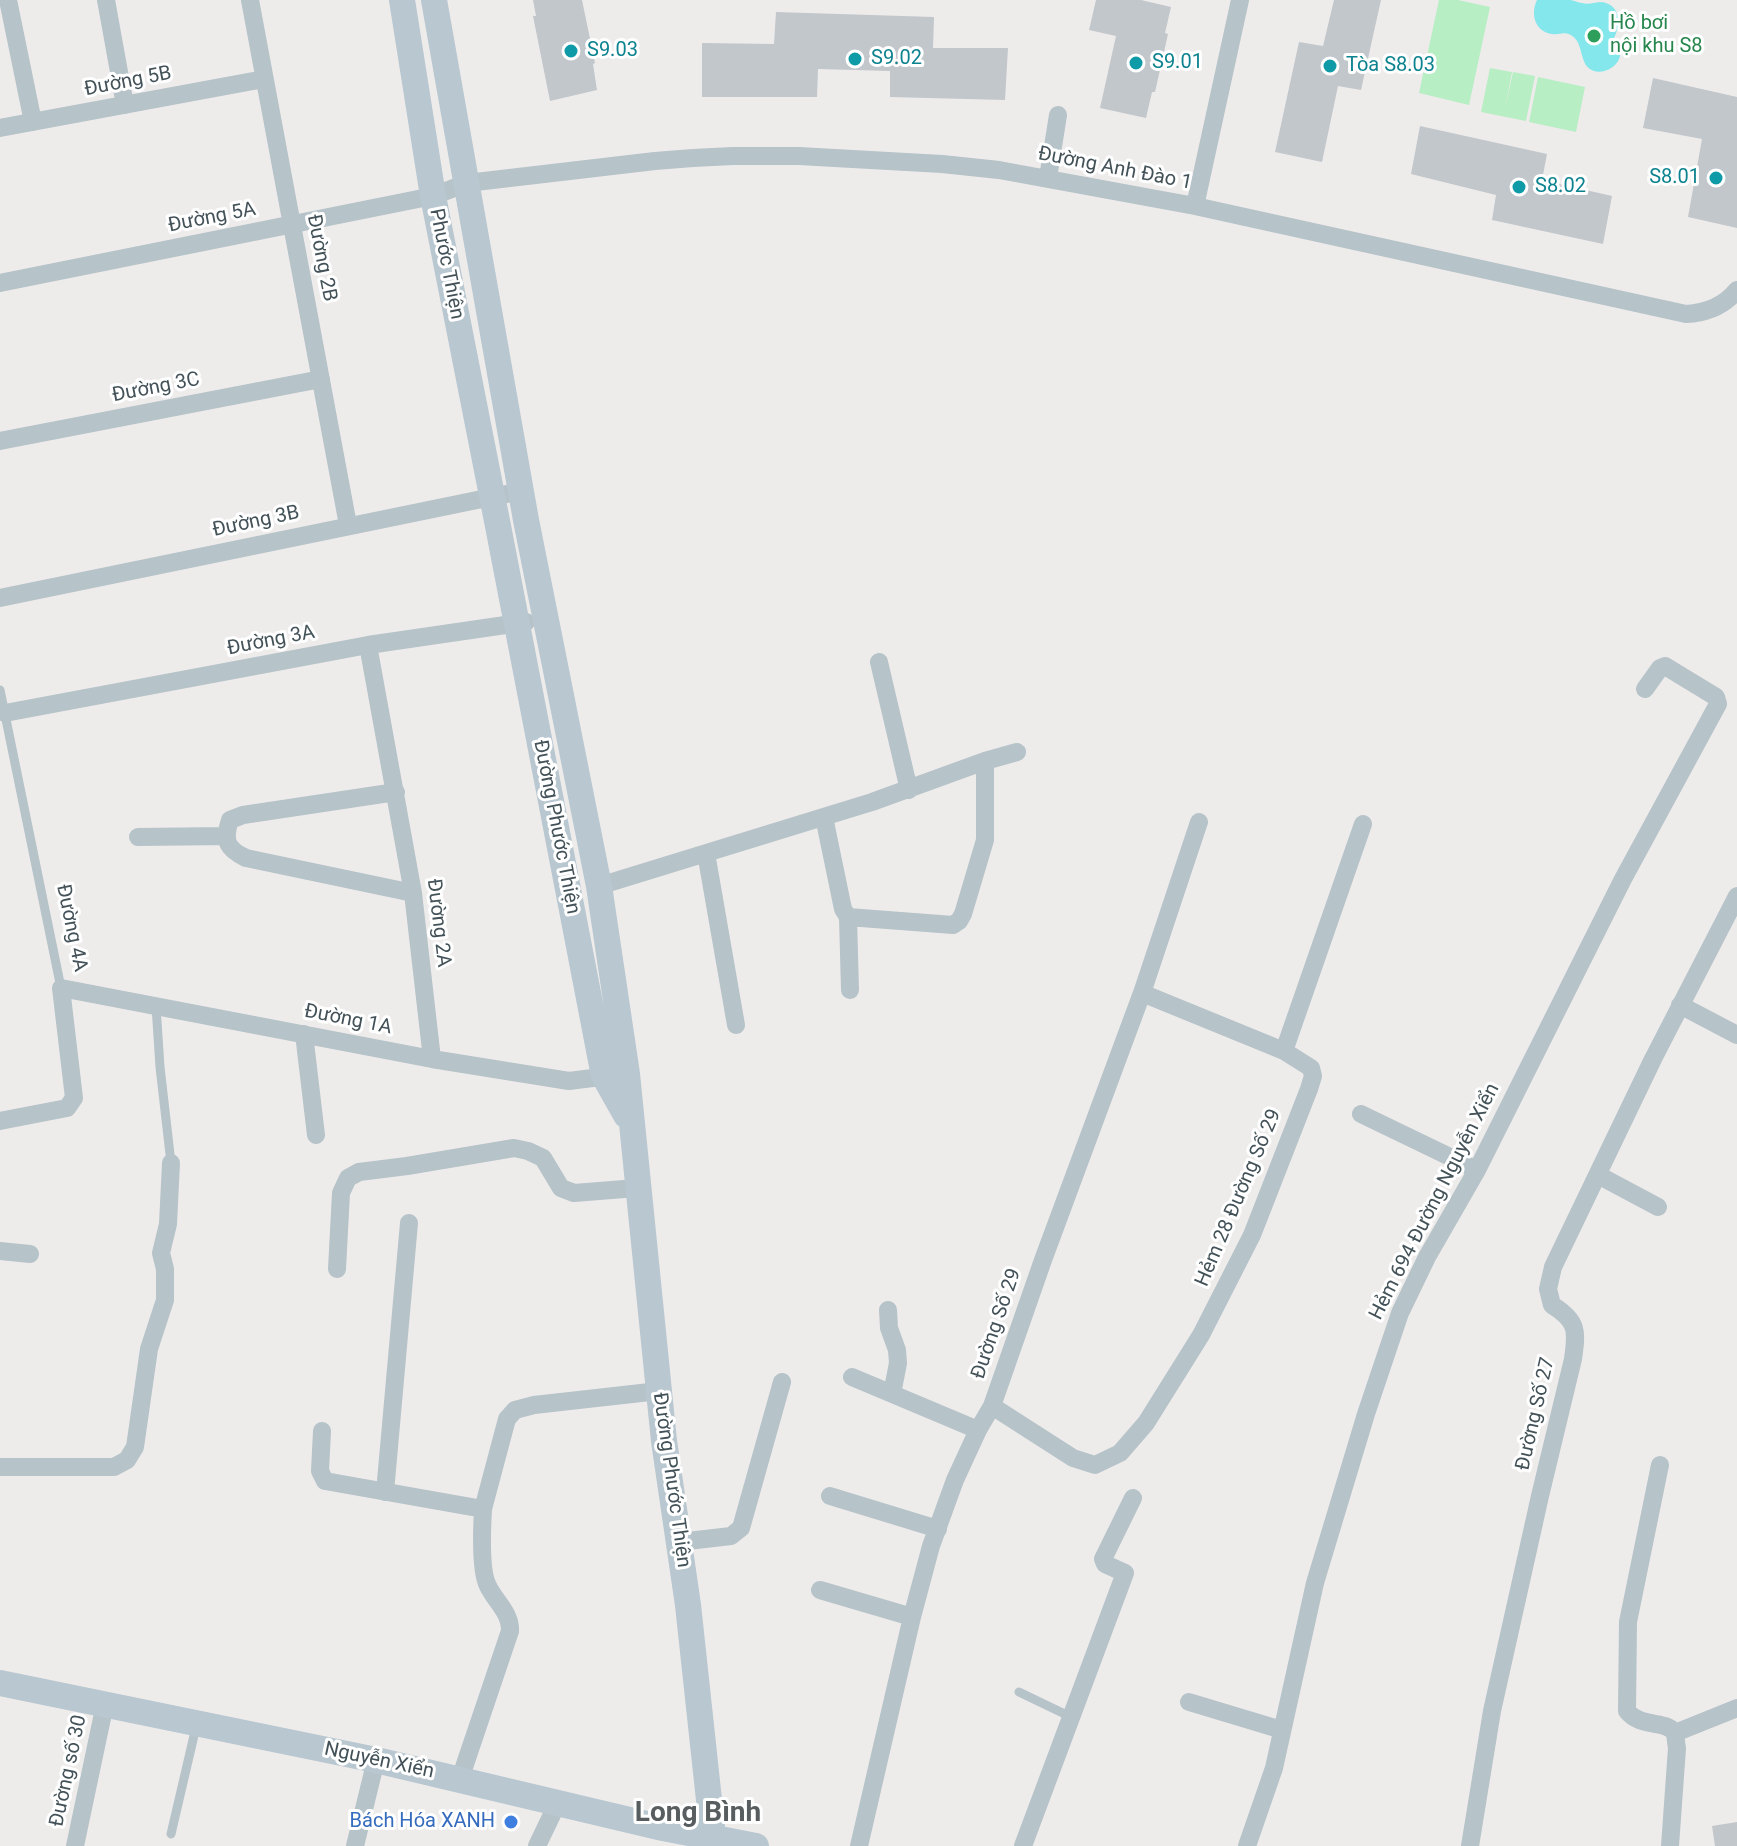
<!DOCTYPE html>
<meta charset="utf-8">
<style>
body{margin:0}
canvas{display:block;background:#eeebeb}
</style>
<canvas width="1737" height="1846"></canvas>
<script>
const ctx = document.querySelector('canvas').getContext('2d');
ctx.lineJoin = 'round';
function fillPath(path, color) { ctx.fillStyle = color; ctx.fill(path, 'evenodd'); }
function trace(path, color, width, dash) { ctx.strokeStyle = color; ctx.lineWidth = width; ctx.lineCap = dash ? 'butt' : 'round'; ctx.setLineDash(dash || []); ctx.stroke(path); }
function label(font, color, halo, rows, align = 'center') {
  ctx.font = font + ' Roboto,sans-serif'; ctx.lineWidth = 6; ctx.setLineDash([]); ctx.textBaseline = 'middle'; ctx.strokeStyle = halo; ctx.fillStyle = color; for (const [text, x, y, turn = 0] of rows) {
    ctx.save(); ctx.translate(x, y); ctx.rotate((+turn || 0) * Math.PI / 180); ctx.textAlign = isNaN(turn) ? turn : align; if (halo) ctx.strokeText(text, 0, 0); ctx.fillText(text, 0, 0); ctx.restore();
  }
}
const green = new Path2D(`
 M1439,0H1458L1490,7L1469,105L1419,93Z
 M1490,68L1512,72L1505,109L1513,72L1535,76L1526,121L1481,112Z
 M1538,77L1585,87L1576,132L1529,122Z`);
const water = new Path2D(`
 M1537,0C1548,0 1559,0 1570,0C1574,0 1578,3 1582,3C1589,5 1595,2 1602,2C1621,5 1621,25 1614,38C1617,43 1620,50 1620,56C1618,67 1604,74 1594,71C1578,66 1585,43 1571,35C1564,31 1560,35 1552,34C1535,32 1530,14 1537,0Z`);
const building = new Path2D(`
 M533,0H582L595,63L593,64L597,90L550,101L533,16H536Z
 M1096,0H1141L1171,7L1165,33L1168,34L1155,92H1152L1146,118L1100,108L1116,36L1089,30Z
 M1334,0H1381L1361,90L1338,86L1322,162L1275,152L1299,42L1323,46Z
 M776,12L934,17L933,48H1008L1005,100L890,97V71L818,69L817,97H702V43L774,44Z
 M1653,78L1737,97V228L1688,217L1702,139L1643,128Z
 M1420,126L1547,154L1542,180L1612,196L1603,244L1492,220L1496,195L1411,174Z
 M1737,1822V1846H1715L1712,1826Z`);
const lane = new Path2D(`
 M0,690L61,988
 M156,1006L160,1067L171,1163
 M1019,1692L1071,1717
 M171,1834L196,1727`);
const street = new Path2D(`
 M8,0L33,122
 M106,0L125,105
 M250,0L348,525
 M0,128L264,79
 M1048,178L1058,115
 M1195,206L1240,0
 M0,283L433,196L467,183L655,161L693,158L733,156H799L942,164L999,170L1195,206L1686,314C1706,313 1724,306 1737,290
 M0,441L321,379
 M0,598L521,491
 M368,645L413,893L432,1059
 M879,662L909,790
 M5,713L368,645L526,622
 M396,792L243,815L230,820C223,841 227,849 246,858L413,893
 M824,817L843,909L848,917L953,925L959,921L963,914L985,840V761
 M138,837L227,836
 M706,853L736,1025
 M599,886L872,802L985,761L1017,752
 M848,917L850,990
 M1680,1005L1737,1035
 M304,1034L316,1135
 M1284,1051L1363,824
 M1361,1114L1477,1170
 M0,1121L67,1108L74,1098L61,988L432,1059L569,1081L616,1075
 M1598,1175L1658,1207
 M0,1251L30,1254
 M337,1269L341,1193L348,1178L359,1172L407,1166L514,1148L528,1151L543,1158L561,1188L574,1193L637,1188
 M888,1310L889,1328L897,1350L898,1363L892,1394
 M852,1377L978,1430
 M992,1406L1073,1458L1095,1465L1120,1453L1146,1423L1201,1335L1252,1235L1309,1089L1313,1076L1311,1068L1284,1051L1142,993
 M322,1431L320,1471L325,1481L483,1509L507,1419L515,1410L534,1405L659,1391
 M1660,1465L1628,1622L1627,1711C1641,1729 1669,1719 1675,1734C1676,1739 1676,1744 1677,1748L1670,1846
 M0,1467H114L127,1460L135,1447L149,1349L165,1300V1269L161,1253L168,1224L171,1163
 M385,1492L409,1223
 M830,1496L938,1529
 M679,1542L731,1536L741,1528L782,1382
 M820,1590L912,1617
 M1189,1702L1282,1730
 M1675,1733L1737,1708
 M460,1779L510,1631C511,1613 495,1601 488,1586C480,1571 482,1527 483,1509
 M75,1846L105,1704
 M355,1846L376,1760
 M537,1846L558,1802
 M859,1846L912,1617L931,1546L955,1480L978,1430L992,1406L1043,1260L1142,993L1199,822
 M1023,1846L1125,1573L1105,1564L1103,1559L1133,1498
 M1247,1846L1274,1768L1315,1583L1366,1414L1400,1313L1427,1257L1477,1170L1623,879L1718,704L1716,697L1665,666L1660,668L1645,689
 M1470,1846L1492,1711L1540,1496L1573,1359C1577,1331 1578,1321 1552,1305L1548,1289L1553,1267L1653,1059L1737,896`);
const secondary = new Path2D(`
 M402,0L433,196L498,526L604,1076L626,1115
 M434,0L526,520L599,886L627,1074L664,1441L688,1605L713,1837
 M0,1683L376,1760L663,1828L756,1846`);
const markers = [
 [1594,36,8,"#2e9e5b"],
 [571,51,8,"#0f9aa8"],
 [855,59,8,"#0f9aa8"],
 [1136,63,8,"#0f9aa8"],
 [1330,66,8,"#0f9aa8"],
 [1716,178,8,"#0f9aa8"],
 [1519,187,8,"#0f9aa8"],
 [511,1822,8,"#3f7fe0"]
];
const leisureNames = [
 ["Hồ bơi",1610,24],
 ["nội khu S8",1610,47]
];
const cultureNames = [
 ["S9.03",587,51],
 ["S9.02",871,59],
 ["S9.01",1152,63],
 ["Tòa S8.03",1346,66],
 ["S8.01",1700,178,"right"],
 ["S8.02",1535,187]
];
const streetNames = [
 ["Đường 5B",128,82,-11],
 ["Đường Anh Đào 1",1115,169,11],
 ["Đường 5A",212,218,-11],
 ["Đường 2B",321,258,79],
 ["Phước Thiện",446,264,79],
 ["Đường 3C",156,388,-11],
 ["Đường 3B",256,522,-12],
 ["Đường 3A",271,641,-11],
 ["Đường Phước Thiện",556,827,79],
 ["Đường 2A",438,923,83],
 ["Đường 4A",71,928,78],
 ["Đường 1A",348,1020,11],
 ["Hẻm 28 Đường Số 29",1239,1198,-67],
 ["Hẻm 694 Đường Nguyễn Xiển",1435,1202,-63],
 ["Đường Số 29",997,1324,-71],
 ["Đường Số 27",1536,1414,-77],
 ["Đường Phước Thiện",671,1480,82],
 ["Nguyễn Xiển",379,1761,12],
 ["Đường số 30",69,1771,-78]
];
const shopNames = [
 ["Bách Hóa XANH",495,1822]
];
const districtNames = [
 ["Long Bình",698,1814]
];
fillPath(green, '#b7eec4');
fillPath(water, '#83e7ec');
fillPath(building, '#c2c7cb');
trace(lane, '#b6c3c8', 9);
trace(street, '#b6c3c8', 18);
trace(secondary, '#b8c7d0', 26);
for (const [x, y, r, color] of markers) { const dot = new Path2D(); dot.arc(x, y, r, 0, 2 * Math.PI); ctx.fillStyle = color; ctx.fill(dot); trace(dot, '#fff', 3); }
label('20px', '#27864d', '#fff', leisureNames, 'left');
label('20px', '#0d838f', '#fff', cultureNames, 'left');
label('20px', '#435258', '#fff', streetNames);
label('20px', '#366cbe', '#fff', shopNames, 'right');
label('bold 28px', '#585d60', '#fff', districtNames);
</script>
